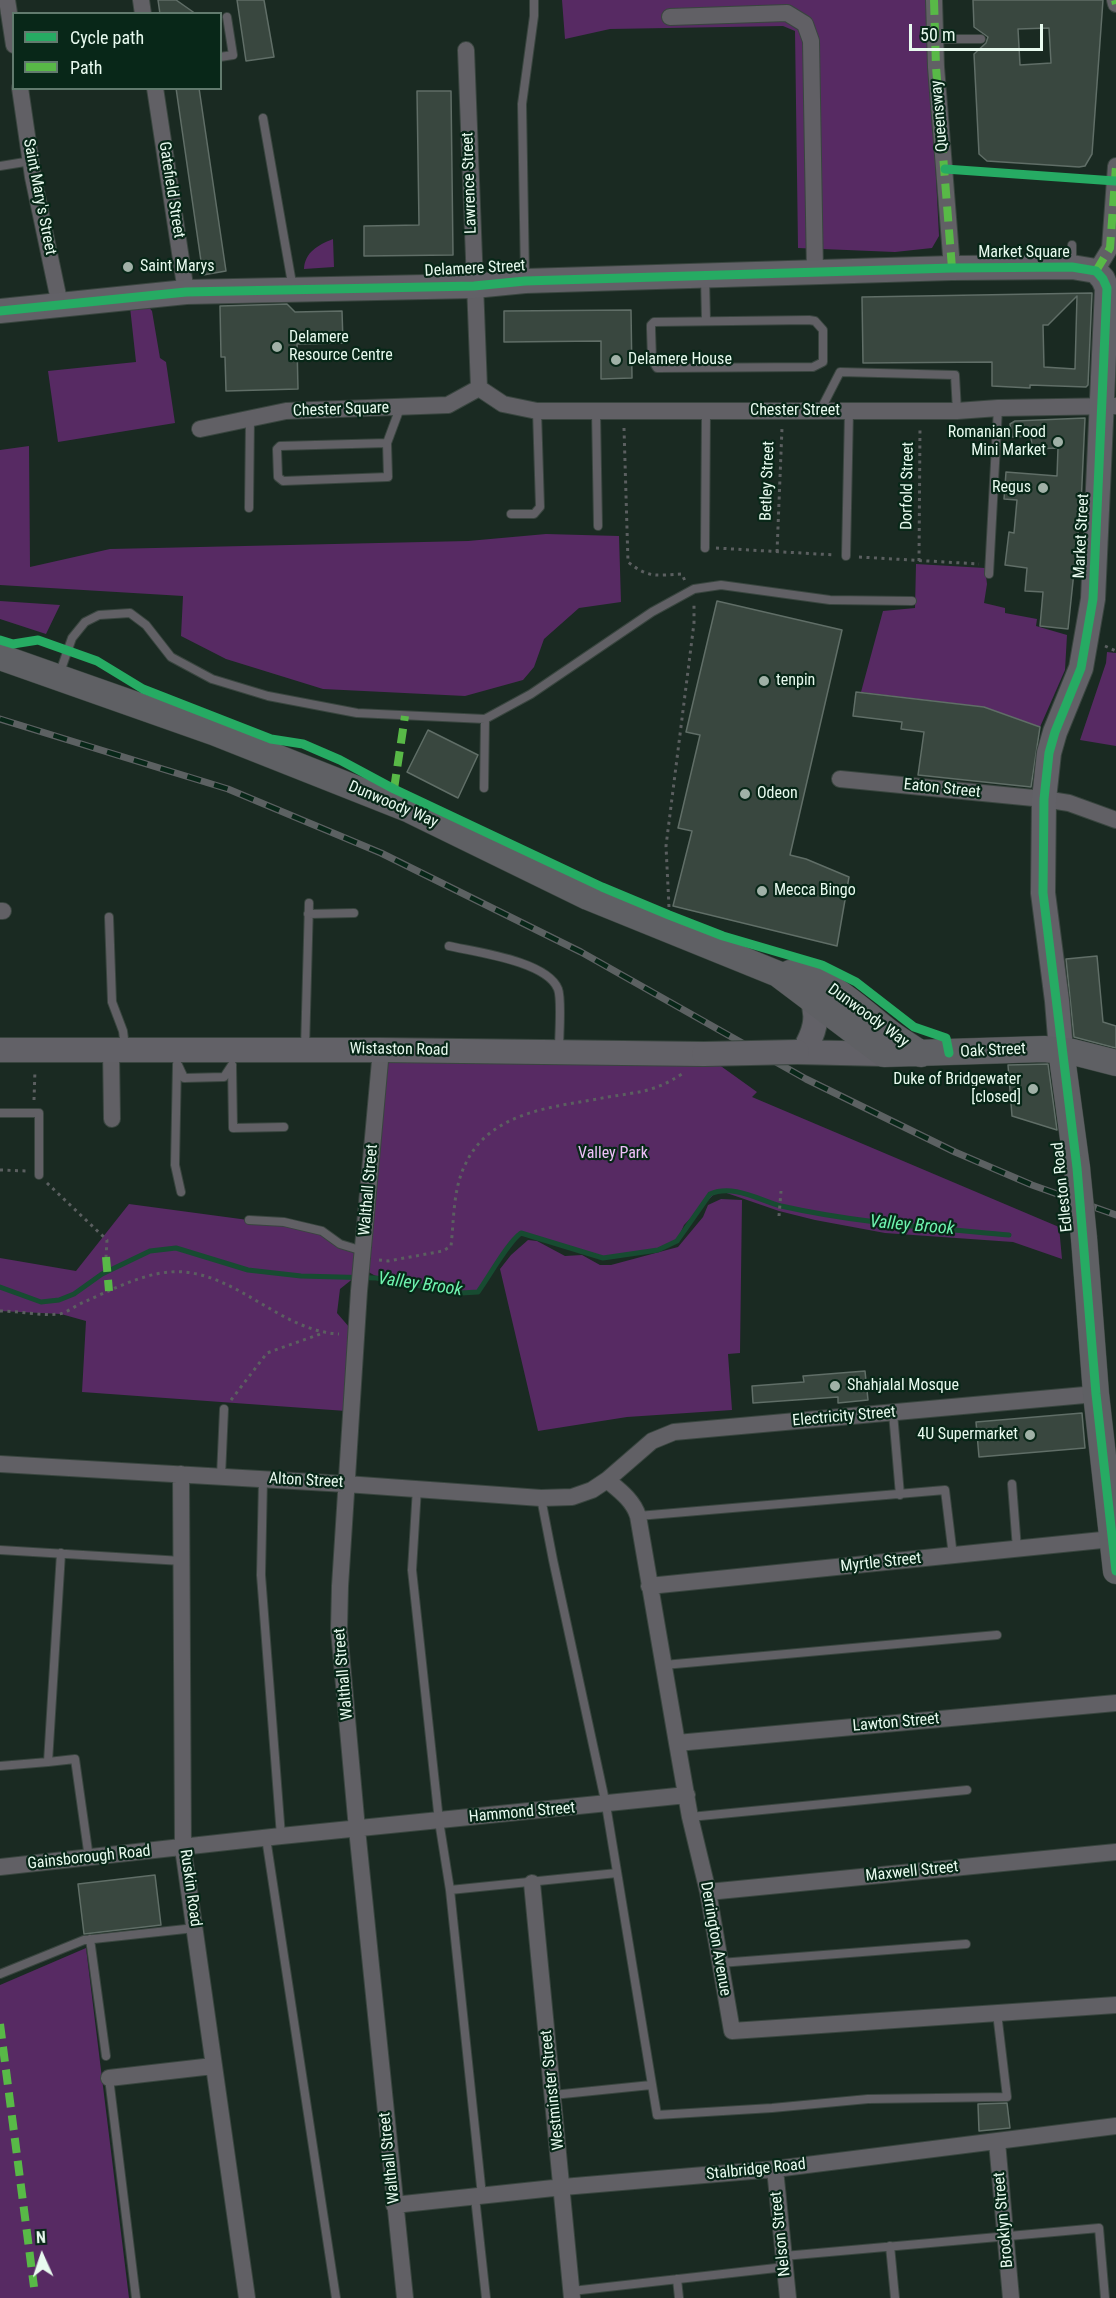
<!DOCTYPE html>
<style>
body{margin:0}
#map{position:relative;width:1116px;height:2298px;overflow:hidden;background:#1a2a22;font-family:"Roboto Condensed",sans-serif}
canvas{display:block}
.legend{position:absolute;left:12px;top:12px;width:210px;height:78px;box-sizing:border-box;background:#082718;border:2px solid #627b6e;margin:0;padding:8px 10px;list-style:none;font-size:18px;color:#e8faef}
.legend li{display:flex;align-items:center;gap:12px;height:30px}
.legend b{width:30px;border:2px solid #627b6e}
.north{position:absolute;left:12px;top:2226px;width:60px;height:60px;-webkit-text-stroke:4px #082718;paint-order:stroke;rotate:357deg;font-size:16px;font-weight:700;line-height:24px;text-align:center;color:#e8faef}
.north::after{content:'';display:block;margin:auto;width:21px;height:27px;background:#e8faef;clip-path:polygon(50% 0,100% 100%,50% 72%,0 100%)}
.scale{position:absolute;left:909px;top:24px;width:134px;height:27px;box-sizing:border-box;border:3px solid #e8faef;border-top:0;padding-left:8px;font-size:18px;line-height:21px;white-space:nowrap;color:#e8faef;-webkit-text-stroke:4px #082718;paint-order:stroke}
</style>
<div id="map">
<canvas width="1116" height="2298"></canvas>
<ul class="legend">
<li><b style="height:8px;background:#26ab63"></b>Cycle path</li>
<li><b style="height:8px;background:#58b947"></b>Path</li>
</ul>
<div class="north">N</div>
<div class="scale">50 m</div>
</div>
<script>
const ctx = document.querySelector('canvas').getContext('2d');
ctx.lineJoin = 'round';
function fillPath(path, color) { ctx.fillStyle = color; ctx.fill(path, 'evenodd'); }
function trace(path, color, width, dash) { ctx.strokeStyle = color; ctx.lineWidth = width; ctx.lineCap = dash ? 'butt' : 'round'; ctx.setLineDash(dash || []); ctx.stroke(path); }
function label(font, color, halo, rows, align = 'center') {
  ctx.font = font + ' "Roboto Condensed",sans-serif'; ctx.lineWidth = 4.5; ctx.setLineDash([]); ctx.textBaseline = 'middle'; ctx.strokeStyle = halo; ctx.fillStyle = color; for (const [text, x, y, turn = 0] of rows) {
    ctx.save(); ctx.translate(x, y); ctx.rotate((+turn || 0) * Math.PI / 180); ctx.textAlign = isNaN(turn) ? turn : align; if (halo) ctx.strokeText(text, 0, 0); ctx.fillText(text, 0, 0); ctx.restore();
  }
}
const green = new Path2D(`
 M562,0H927L939,236L932,248L895,252L798,248L795,31L783,26L610,29L565,39Z
 M333,239L334,267L304,269C305,252 318,245 333,239Z
 M146,304L152,311L160,358L166,362L175,423L58,442L48,371L136,362L130,307Z
 M29,446L30,567L110,549L468,541L546,534L619,536L621,602L579,608L544,639L534,667L523,680L465,696L323,689L226,659L181,636L183,596L0,585V450Z
 M916,564L985,568L987,584L984,603L1005,608V613L1037,619L1036,626L1067,635L1065,670L1040,727L984,707L861,692L883,611L915,608Z
 M0,601L60,605L46,634L0,619Z
 M1107,652L1116,653V746L1080,740L1106,663Z
 M381,1050L704,1054L757,1092L752,1097L1059,1227L1062,1259L1013,1242L885,1233L815,1220L779,1211L718,1190L684,1225L677,1241L658,1250L603,1258L521,1233C508,1243 489,1277 478,1292C440,1288 393,1290 362,1268L355,1277L340,1289L337,1313L356,1335L346,1411L82,1392L86,1321L61,1314L0,1311V1258L76,1271L129,1204L315,1229L363,1251Z
 M721,1199L742,1200L740,1353L728,1354L732,1410L627,1417L538,1431L500,1269L511,1255L528,1240L537,1241L565,1256L582,1255L600,1265H611L678,1247L703,1217L708,1205Z
 M86,1948L129,2298H0V1985Z`);
const stream = new Path2D(`
 M0,1287L41,1302L59,1300L74,1294L102,1274L150,1251L176,1248L248,1270L301,1276L376,1278L461,1293L478,1292C489,1277 508,1242 521,1233L603,1258L658,1250L677,1241L710,1194C733,1184 759,1200 781,1206C856,1223 933,1228 1009,1235`);
const building = new Path2D(`
 M158,0H176L196,14H160Z
 M237,0H264L274,57L246,61Z
 M973,0H1103L1092,154L1085,166L1079,167L987,161L979,154L974,54L986,43L988,37L974,27ZM1049,28L1051,63L1020,65L1018,29Z
 M176,88H199L226,271L203,275Z
 M417,91H451L453,255L364,256V226L419,225Z
 M1092,293L1088,385L1086,387L1030,385V388L992,386V362L863,363L862,297ZM1077,296L1075,369L1044,367L1043,325H1048Z
 M287,304L295,312L342,311L343,343L297,344L298,389L226,391L225,357H221L220,306Z
 M631,310L632,378L601,379V341L504,342V311Z
 M1085,418L1081,505L1068,629L1040,626L1043,592L1025,591L1027,568L1005,565L1009,532L1014,533L1017,500L1004,499L1006,472L1057,476L1058,448L1032,449L1031,436L1012,437L1010,424L1015,421Z
 M717,601L842,630L790,855L806,859L849,877L837,946L673,906L692,831L678,828L700,735L686,732Z
 M856,692L984,707L1040,727L1031,787L918,775L924,732L901,729L902,722L853,716Z
 M428,730L478,755L458,798L407,772Z
 M1097,956L1103,1022L1116,1026V1048L1074,1037L1066,959Z
 M1048,1064L1057,1130L1012,1116L1008,1065Z
 M865,1371L868,1400L838,1403V1397L753,1403L752,1386L804,1382L803,1376Z
 M1082,1413L1085,1448L979,1457L976,1422Z
 M155,1875L161,1925L84,1934L78,1884Z
 M1007,2103L1010,2128L979,2131L978,2104Z`);
const path = new Path2D(`
 M624,428L628,562C649,579 657,575 682,574L685,581
 M716,548L835,555
 M777,552L782,428
 M859,557L979,564
 M919,561L920,428
 M1105,646L1116,651
 M669,907L666,846L694,623V604
 M34,1100L35,1070
 M0,1170L28,1171
 M47,1183L107,1240L106,1257
 M779,1216L781,1191
 M379,1260L388,1261L443,1251L451,1246C454,1220 453,1189 465,1165C490,1110 556,1107 608,1097C639,1092 654,1092 682,1074
 M0,1311C19,1311 40,1316 59,1314C67,1313 76,1305 84,1302C114,1289 150,1269 184,1272C241,1277 282,1331 339,1334
 M231,1400L267,1353L323,1333`);
const lane = new Path2D(`
 M935,39H981
 M220,57L233,55L227,17
 M263,118L293,289
 M0,166L31,161
 M1072,245V266
 M705,277L706,321
 M525,278L522,104L534,16V0
 M809,320L815,321L823,330V362L813,367L657,368L652,360L651,329V325L654,322Z
 M596,411L598,526
 M820,411L840,372L955,375L957,411
 M387,443L280,446L277,449L278,477L283,481L388,477L387,443L400,408
 M249,508L250,418
 M511,514H534L540,507L537,411
 M705,548L706,411
 M846,556L849,411
 M989,574L998,408
 M59,675L72,638L85,622L99,615L130,613L146,625L171,657L212,679L268,696L357,713L485,719L531,694L652,612L694,589L721,585L830,600L912,601
 M484,788L485,719
 M308,914L354,913
 M109,917L112,1002L123,1031L125,1047
 M449,946C475,952 547,961 558,989C562,999 559,1036 559,1049
 M305,1049L309,903
 M177,1064L175,1165L181,1192
 M178,1065L184,1078L224,1077L232,1065
 M232,1065L233,1128L284,1127
 M0,1113H39V1175
 M249,1220L284,1222L322,1231L340,1244L363,1251
 M893,1413L900,1495
 M221,1476L224,1409
 M263,1479L261,1575L281,1836
 M1012,1484L1017,1549
 M417,1488L412,1570L439,1821L450,1890L482,2196
 M541,1498L553,1560L606,1805L657,2115L772,2108L868,2099L1007,2097L997,2013
 M638,1516L945,1490L953,1556
 M0,1550L182,1561
 M664,1665L997,1635
 M48,1762L75,1759L89,1858
 M0,1766L48,1762L61,1553
 M690,1817L967,1790
 M266,1838L336,2298
 M450,1890L617,1873
 M90,1939L106,2056
 M720,1963L966,1944
 M0,1974L84,1940L195,1928
 M109,2078L136,2298
 M553,2095L651,2085
 M475,2197L486,2298
 M890,2246L895,2298
 M784,2256L1099,2228L1105,2298
 M677,2279L679,2298
 M572,2291L785,2267`);
const street = new Path2D(`
 M7,0L14,45
 M141,0L143,14
 M934,0L936,67L952,268
 M1115,0L1116,4
 M670,17L787,13L805,24L811,41L815,273
 M466,50L479,388
 M20,88L33,177L60,305
 M155,88L186,292
 M1096,271L1110,248L1116,166
 M479,388L503,404L537,411H957L998,408L1116,406
 M200,429L286,411L448,405L479,388
 M840,779L1044,799L1069,803L1116,820
 M0,911H3
 M111,1050L112,1119
 M381,1050L359,1291L340,1586L339,1630L357,1829L405,2298
 M0,1464L346,1484L541,1498L572,1497L592,1490L607,1480L652,1441L674,1432L1096,1394
 M181,1474L183,1848L247,2298
 M607,1480C619,1490 633,1500 638,1516L677,1743L690,1817L708,1892L732,2031L1116,2005
 M649,1586L1112,1539
 M677,1743L1116,1703
 M0,1867L281,1836L687,1795
 M532,1883L572,2298
 M708,1892L1116,1852
 M109,2078L213,2066
 M997,2142L1011,2298
 M775,2169L788,2298
 M394,2205L563,2187L775,2169L1116,2126`);
const secondary = new Path2D(`
 M0,311L186,292L474,286L525,281L952,268L1072,267L1096,271L1103,279L1107,288L1093,599L1081,668L1055,732L1049,753L1044,799L1043,893L1057,1001L1061,1050
 M0,1050H381L704,1054
 M797,1052L884,1054
 M803,1052C814,1034 820,1017 811,997`);
const primary = new Path2D(`
 M0,657L213,732L410,810L588,897L778,974L884,1054L1044,1049L1073,1052L1116,1063
 M790,973C823,974 862,1011 886,1030C897,1039 910,1046 921,1054
 M1061,1050L1077,1168
 M1084,1238L1096,1394L1116,1571`);
const rail = new Path2D(`
 M0,719L228,789L381,853L581,952L806,1079L955,1152L1032,1185L1116,1215`);
const secondaryBridge = new Path2D(`
 M704,1054L797,1052`);
const primaryBridge = new Path2D(`
 M1077,1168L1084,1238`);
const quiet = new Path2D(`
 M934,0L936,67L952,268
 M1115,0L1116,4
 M1096,271L1110,248L1116,166
 M394,789L405,716
 M106,1257L109,1291
 M0,2024L34,2287`);
const cycleway = new Path2D(`
 M945,169L1115,181
 M0,311L186,292L474,286L525,281L952,268L1072,267L1096,271L1103,279L1107,288L1093,599L1081,668L1055,732L1049,753L1044,799L1043,893L1077,1168L1096,1394L1116,1571
 M0,640L13,644L38,640L97,661L143,689L271,739L303,744L340,760L394,789L602,887L669,915L723,936L822,965L856,982L914,1027L946,1038L949,1053`);
const markers = [
 [128,267,6,"#a0b1a7"],
 [277,347,6,"#a0b1a7"],
 [616,360,6,"#a0b1a7"],
 [1058,442,6,"#a0b1a7"],
 [1043,488,6,"#a0b1a7"],
 [764,681,6,"#a0b1a7"],
 [745,794,6,"#a0b1a7"],
 [762,891,6,"#a0b1a7"],
 [1033,1089,6,"#a0b1a7"],
 [835,1386,6,"#a0b1a7"],
 [1030,1435,6,"#a0b1a7"]
];
const streetNames = [
 ["Queensway",940,116,-95],
 ["Lawrence Street",470,183,-92],
 ["Gatefield Street",171,190,81],
 ["Saint Mary's Street",39,197,79],
 ["Market Square",1024,253],
 ["Delamere Street",475,269,-3],
 ["Chester Square",341,410,-2],
 ["Chester Street",795,411],
 ["Betley Street",768,481,-88],
 ["Dorfold Street",908,486,-89],
 ["Market Street",1082,536,-87],
 ["Eaton Street",942,789,6],
 ["Dunwoody Way",393,805,23],
 ["Dunwoody Way",868,1016,36],
 ["Wistaston Road",399,1050,1],
 ["Oak Street",993,1051,-3],
 ["Edleston Road",1063,1187,-96],
 ["Walthall Street",369,1190,-85],
 ["Electricity Street",844,1417,-5],
 ["Alton Street",306,1481,3],
 ["Myrtle Street",881,1563,-6],
 ["Walthall Street",344,1674,-95],
 ["Lawton Street",896,1723,-5],
 ["Hammond Street",522,1813,-5],
 ["Gainsborough Road",89,1858,-6],
 ["Maxwell Street",912,1872,-6],
 ["Ruskin Road",190,1888,82],
 ["Derrington Avenue",715,1939,80],
 ["Westminster Street",553,2090,-96],
 ["Walthall Street",390,2158,-96],
 ["Stalbridge Road",756,2170,-6],
 ["Brooklyn Street",1004,2220,-95],
 ["Nelson Street",781,2234,-96]
];
const poiNames = [
 ["Saint Marys",140,267],
 ["Delamere",289,338],
 ["Resource Centre",289,356],
 ["Delamere House",628,360],
 ["Romanian Food",1046,433,"right"],
 ["Mini Market",1046,451,"right"],
 ["Regus",1031,488,"right"],
 ["tenpin",776,681],
 ["Odeon",757,794],
 ["Mecca Bingo",774,891],
 ["Duke of Bridgewater",1021,1080,"right"],
 ["[closed]",1021,1098,"right"],
 ["Shahjalal Mosque",847,1386],
 ["4U Supermarket",1018,1435,"right"]
];
const parkNames = [
 ["Valley Park",613,1154]
];
const waterNames = [
 ["Valley Brook",912,1226,5],
 ["Valley Brook",420,1285,8]
];
fillPath(green, '#572a63');
trace(stream, '#174b31', 5);
fillPath(building, '#39473f');
trace(building, '#606e67', 1.5);
trace(lane, '#39453f', 10);
trace(street, '#39453f', 18);
trace(secondary, '#39453f', 26);
trace(primary, '#39453f', 27);
trace(path, '#5b5f60', 3, [3, 4.5]);
trace(lane, '#616065', 8);
trace(street, '#616065', 16);
trace(secondary, '#626167', 24);
trace(primary, '#5f6064', 26);
trace(rail, '#5c6162', 7);
trace(rail, '#082718', 4.5, [14]);
trace(secondaryBridge, '#39453f', 26, []);
trace(primaryBridge, '#39453f', 27, []);
trace(secondaryBridge, '#626167', 24);
trace(primaryBridge, '#5f6064', 26);
trace(quiet, '#58b947', 8, [15, 8]);
trace(cycleway, '#26ab63', 9);
for (const [x, y, r, color] of markers) { const dot = new Path2D(); dot.arc(x, y, r, 0, 2 * Math.PI); ctx.fillStyle = color; ctx.fill(dot); trace(dot, '#082718', 2); }
label('16px', '#e8faef', '#082718', streetNames);
label('16px', '#e8faef', '#082718', poiNames, 'left');
label('16px', '#eec0f9', '#082718', parkNames);
label('italic 18px', '#6ef3ae', '#082718', waterNames);
</script>
